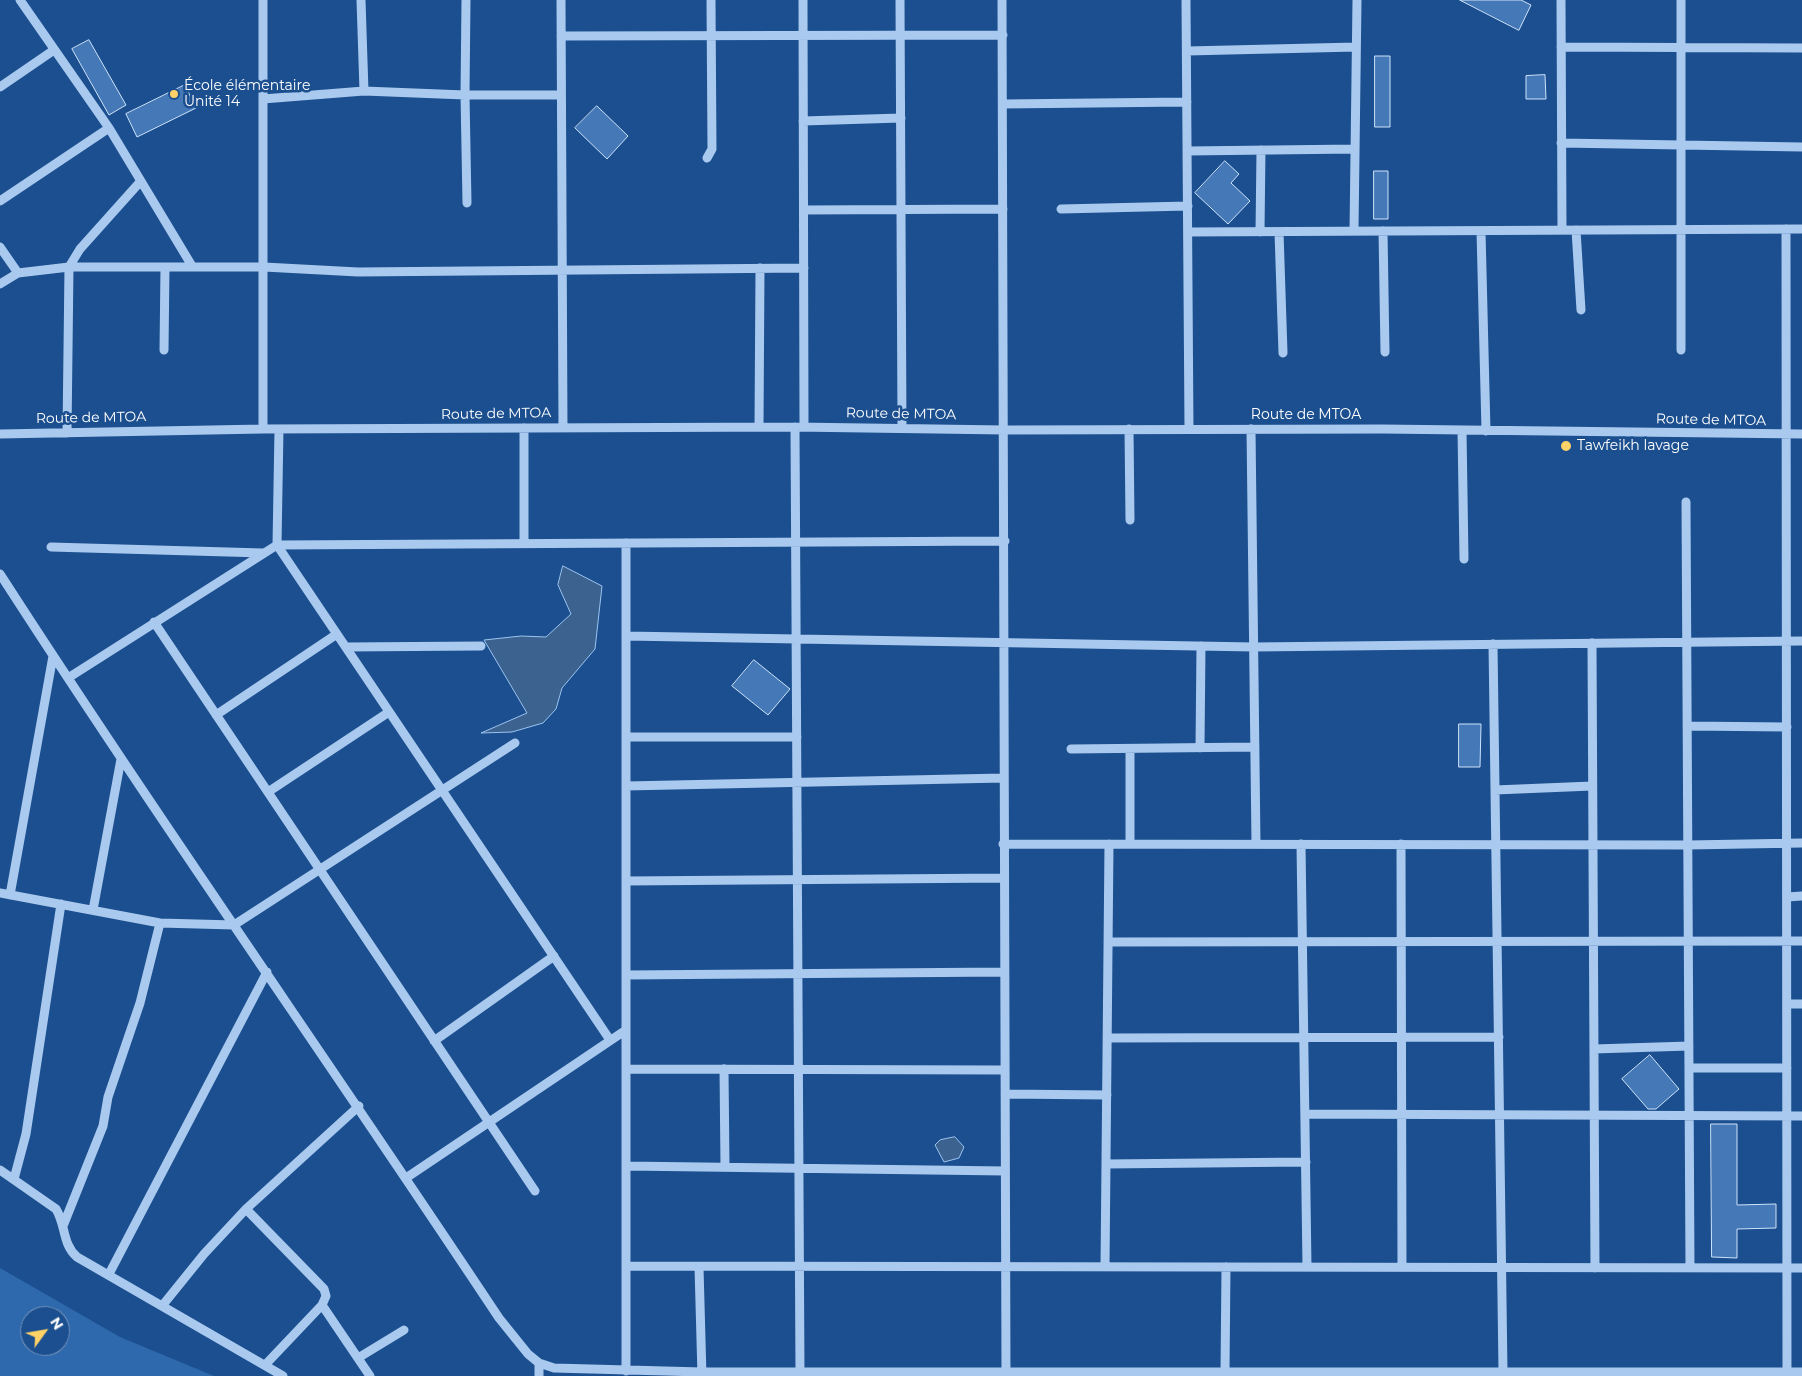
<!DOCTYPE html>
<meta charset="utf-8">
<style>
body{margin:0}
#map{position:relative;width:1802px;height:1376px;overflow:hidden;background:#1b4f8f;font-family:Montserrat,sans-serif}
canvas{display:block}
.north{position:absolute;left:20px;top:1306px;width:50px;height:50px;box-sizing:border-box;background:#1b4f8f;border:1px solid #7695bc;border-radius:50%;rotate:58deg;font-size:14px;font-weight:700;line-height:20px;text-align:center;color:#fff}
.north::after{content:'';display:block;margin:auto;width:18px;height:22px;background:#ffd166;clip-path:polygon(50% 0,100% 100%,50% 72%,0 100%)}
</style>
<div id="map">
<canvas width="1802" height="1376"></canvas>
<div class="north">N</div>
</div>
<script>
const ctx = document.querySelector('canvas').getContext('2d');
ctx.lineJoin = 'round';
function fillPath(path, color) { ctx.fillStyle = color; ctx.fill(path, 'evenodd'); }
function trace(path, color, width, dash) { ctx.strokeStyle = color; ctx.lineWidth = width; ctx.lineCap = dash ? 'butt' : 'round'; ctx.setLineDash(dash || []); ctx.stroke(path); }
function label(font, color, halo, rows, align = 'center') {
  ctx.font = font + ' Montserrat,sans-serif'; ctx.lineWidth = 5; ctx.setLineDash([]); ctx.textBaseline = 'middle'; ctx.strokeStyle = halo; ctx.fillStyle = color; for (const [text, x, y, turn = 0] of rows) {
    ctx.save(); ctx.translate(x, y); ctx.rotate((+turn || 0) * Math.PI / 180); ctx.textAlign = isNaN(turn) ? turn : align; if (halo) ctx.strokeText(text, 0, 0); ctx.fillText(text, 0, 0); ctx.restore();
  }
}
const green = new Path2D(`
 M0,1268L120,1337L214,1376H0ZM30,1316H60V1346H30Z`);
const water = new Path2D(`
 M563,566L602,586L595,649L562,688L556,709L543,723L512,732L481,733L527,713L484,640L521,636L546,637L571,614L558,585Z
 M955,1137L964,1147L959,1158L944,1162L935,1145L940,1140Z`);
const building = new Path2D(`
 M1460,0H1521L1531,5L1519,30Z
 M89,40L126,105L109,115L72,49Z
 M1375,56H1390V127H1375Z
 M1545,75L1546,99H1526V76Z
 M185,85L196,108L137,137L126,114Z
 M597,106L628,136L607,159L575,128Z
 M1225,161L1239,174L1231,183L1250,201L1228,224L1195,193Z
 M1374,171H1388V219H1374Z
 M754,660L790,689L768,715L732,686Z
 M1459,724H1481L1480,767H1459Z
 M1650,1055L1679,1089L1656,1109H1648L1622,1079Z
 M1711,1124H1737V1205L1776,1204V1228L1737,1229V1258L1712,1257Z`);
const minor = new Path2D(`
 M20,0L109,128L192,266
 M466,0L465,95L467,203
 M561,0L563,427
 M803,0L804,427
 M900,0L902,428
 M1002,0L1006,1372
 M1186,0L1189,429
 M1561,0L1562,230
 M1681,0V350
 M561,36L1003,35
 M1561,47L1802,48
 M1187,51L1356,47
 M0,87L54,50
 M364,91L465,95H561
 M263,99L364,91L361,0
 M1003,104L1187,102
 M803,121L901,118
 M1561,143L1802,147
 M1187,151L1355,149
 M707,158L712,149L711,0
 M0,201L109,128
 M1061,209L1188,206
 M804,210L1003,209
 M1786,229L1787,1372
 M1576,230L1581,310
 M1354,231L1357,0
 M1383,231L1385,352
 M1481,231L1486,431
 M1188,232L1802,229
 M1260,232L1261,150
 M1279,232L1283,353
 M0,247L18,273
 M0,284L18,273L69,267H264L358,272L804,268
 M164,350L165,267
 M759,427L760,268
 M795,427L800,1372
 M524,428V543
 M263,429V0
 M279,429L277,545L610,1040
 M1129,429L1130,520
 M1251,429L1256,844
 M1462,430L1464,559
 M67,433L69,267L80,249L140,182
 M0,434L263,429L795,427L1005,430L1382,429L1802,434
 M1686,502L1690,1268
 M51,547L263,553
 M0,574C162,825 334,1069 499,1318L528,1354L539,1363L554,1368L702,1372H1802
 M154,622L535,1191
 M626,636L1254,647L1802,641
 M1592,643L1595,1268
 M1493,644L1503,1372
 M346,647L481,646
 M68,678L277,545L1005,541
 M216,715L337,634
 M1687,726L1787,727
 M626,737H797
 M1200,748L1201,646
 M1071,749L1255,747
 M1130,750V844
 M626,786L1003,778
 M1495,790L1592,786
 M268,792L389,712
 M1003,844L1688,845L1802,843
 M1301,844L1307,1267
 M1401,844L1402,1267
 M626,881L1004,878
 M0,893L160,923L234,925L515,743
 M10,895L53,656
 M1787,897L1802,896
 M93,910L121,759
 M1108,942L1802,941
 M626,975L1004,972
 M1787,1004H1802
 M1107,1038L1499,1037
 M434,1041L554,956
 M1594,1049L1689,1046
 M1689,1068H1787
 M626,1069L1005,1070
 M724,1069L725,1167
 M1005,1094L1107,1095
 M1305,1114L1802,1116
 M1106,1164L1306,1162
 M626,1166L1005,1171
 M0,1170L56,1209C66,1225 62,1244 77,1257L283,1376
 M406,1178L626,1030
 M14,1179L26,1134L61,904
 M246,1209L324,1289L326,1296L322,1305L266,1364
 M63,1226L103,1126L108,1097L140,1003L160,923
 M626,1266L1802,1268
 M699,1267L702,1376
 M1105,1267L1109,844
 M109,1274L267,972
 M322,1305L370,1376
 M162,1306L204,1254L246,1209L359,1106
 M358,1358L404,1330
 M626,1371V543
 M1225,1372L1226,1267
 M539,1376V1363`);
const markers = [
 [174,94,5,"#ffd166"],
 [1566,446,6,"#ffd166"]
];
const poiNames = [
 ["École élémentaire",184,86],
 ["Unité 14",184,102],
 ["Tawfeikh lavage",1577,446]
];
const streetNames = [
 ["Route de MTOA",496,414,-1],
 ["Route de MTOA",901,414,1],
 ["Route de MTOA",1306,415],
 ["Route de MTOA",91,418,-1],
 ["Route de MTOA",1711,420,1]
];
fillPath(green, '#2e69ad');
fillPath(water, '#3c6290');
trace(water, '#9cc4f0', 1);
fillPath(building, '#4478b7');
trace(building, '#cfe3fa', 1);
trace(minor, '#a9c9ee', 9);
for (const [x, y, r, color] of markers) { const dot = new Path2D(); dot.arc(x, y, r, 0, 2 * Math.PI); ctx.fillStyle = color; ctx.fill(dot); trace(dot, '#1b4f8f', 2); }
label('14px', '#fff', '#1b4f8f', poiNames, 'left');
label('14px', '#fff', '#1b4f8f', streetNames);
</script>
